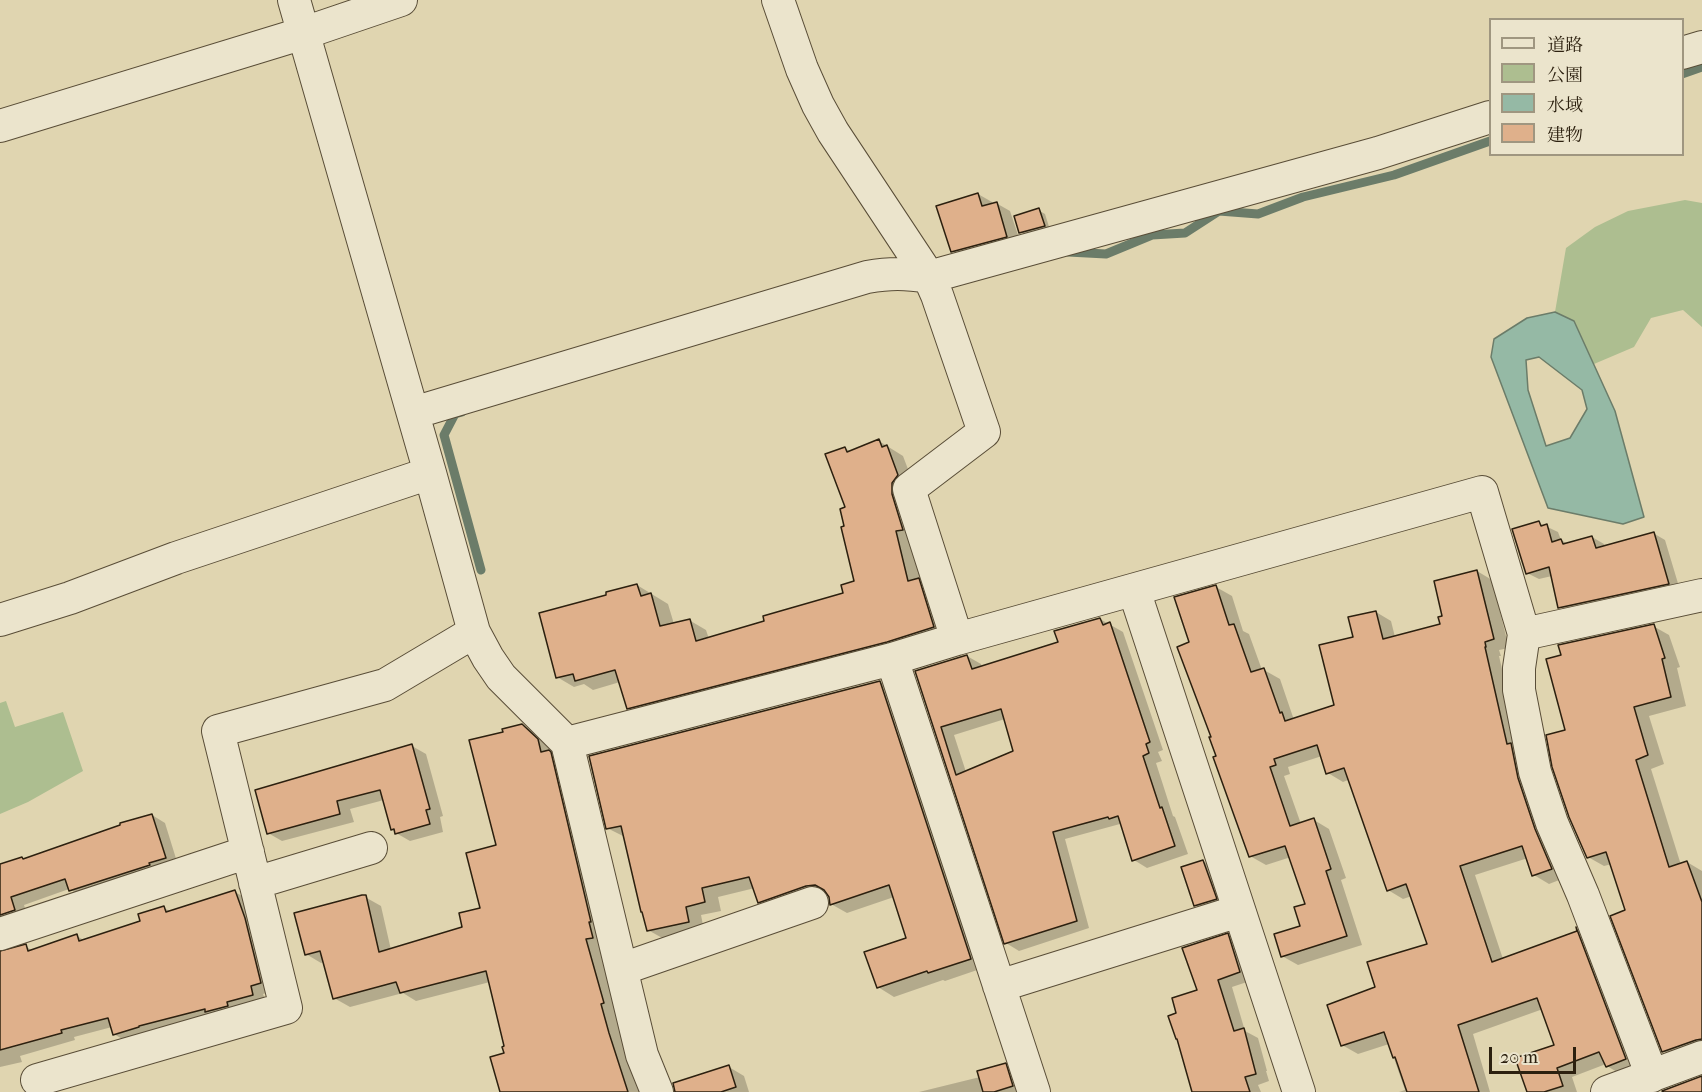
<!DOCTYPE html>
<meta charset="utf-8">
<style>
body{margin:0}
#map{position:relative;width:1702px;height:1092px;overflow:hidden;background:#e0d5b0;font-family:"IM FELL French Canon","Noto Serif JP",serif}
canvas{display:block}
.legend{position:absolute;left:1489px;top:18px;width:195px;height:138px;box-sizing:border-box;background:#ebe4cc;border:2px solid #9f9680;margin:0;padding:8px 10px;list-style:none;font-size:18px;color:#2c200f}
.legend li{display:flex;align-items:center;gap:12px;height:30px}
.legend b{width:30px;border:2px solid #9f9680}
.scale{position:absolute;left:1489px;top:1047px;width:87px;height:27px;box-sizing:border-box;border:3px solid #2c200f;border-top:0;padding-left:8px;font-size:18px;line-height:21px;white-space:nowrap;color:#2c200f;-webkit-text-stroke:4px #ebe4cc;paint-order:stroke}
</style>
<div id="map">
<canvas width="1702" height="1092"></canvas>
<ul class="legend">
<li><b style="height:8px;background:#ebe4cc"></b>道路</li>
<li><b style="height:16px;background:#adbe90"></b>公園</li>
<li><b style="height:16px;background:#95b9a5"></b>水域</li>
<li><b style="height:16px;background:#dfb08b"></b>建物</li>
</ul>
<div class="scale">20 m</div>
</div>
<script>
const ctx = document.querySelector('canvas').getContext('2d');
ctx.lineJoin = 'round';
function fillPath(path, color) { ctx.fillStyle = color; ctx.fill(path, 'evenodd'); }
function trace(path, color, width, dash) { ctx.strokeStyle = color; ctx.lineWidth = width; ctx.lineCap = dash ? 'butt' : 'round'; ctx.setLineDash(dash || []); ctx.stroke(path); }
const green = new Path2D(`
 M1685,200L1702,203V327L1683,310L1651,318L1634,347L1594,364L1574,321L1555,312L1566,248L1595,227L1628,211Z
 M6,701L15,727L63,712L83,771L28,802L0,814V703Z`);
const water = new Path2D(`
 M1555,312L1574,321L1615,411L1644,517L1623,524L1548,508L1491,357L1494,339L1527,318ZM1539,357L1582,390L1587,409L1570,438L1546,446L1528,390L1526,360Z`);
const shadow = new Path2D(`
 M978,194L992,202V205L996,203L1010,211L1021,244L966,259L952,251Z
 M1038,210L1045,214L1050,230L1027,236L1021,232Z
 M879,441L903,456L914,485L950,637L645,718L628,708L620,682L593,690L584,684L574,687L557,677L608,596L637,585L668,604L674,624L689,620L706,630L709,639L766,622L845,594L855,582L845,527L847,509L845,448L851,452Z
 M1539,523L1558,532L1561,540L1568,544L1592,537L1604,544L1605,547L1653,533L1665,540L1680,590L1572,614L1560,607L1552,576L1539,579L1527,573Z
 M1477,571L1492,580L1509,648L1499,650L1501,656H1499L1521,751L1567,877L1549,884L1534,875L1528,858L1475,875L1503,959L1578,932V930L1592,938L1641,1068L1622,1075L1607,1066L1606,1064L1572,1077L1577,1092H1534L1556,1046L1543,1009L1473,1034L1490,1092H1399L1405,1090L1389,1044L1358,1054L1342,1045L1377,988L1429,945L1412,896L1403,899L1388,890L1348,780L1343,782L1328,773L1322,756L1288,767L1290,774L1284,776L1301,824L1314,820L1329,829L1346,878L1341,880L1362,945L1298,965L1282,956L1302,927L1307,905L1291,857L1266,865L1250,856L1218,757L1191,643L1216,587L1232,596L1243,631L1249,634L1262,670H1264L1280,679L1294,720L1336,706L1355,638L1376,612L1391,621L1395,637L1442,625L1444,617Z
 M1100,619L1123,632L1163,750L1158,752L1162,761L1156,763L1173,816L1175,817L1188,854L1147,868L1134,860L1122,826L1120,824L1065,839L1089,928L1019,951L1006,943L917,672L967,656L981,664L982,668L1060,643ZM1005,719L1015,752L966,772L954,735Z
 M1653,626L1669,635L1680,667L1677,668L1686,706L1649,716L1664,764L1651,769L1681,865L1687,862L1702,871V1052L1679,1061L1664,1051L1627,911L1612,864L1604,866L1588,857L1566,731Z
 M880,682L896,691L986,967L945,981L943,980L894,997L878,987L908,939L894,897L847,913L831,904L829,894H823L776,911L760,902L755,888L718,897L721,911L701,915L704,930L664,939L648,930L625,837L607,828Z
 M522,725L538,735L553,750L646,1092H502L506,1047L490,982L416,1001L403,993L350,1007L334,998L324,962L321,963L306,954L365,897L381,906L391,950L464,928L482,909L498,846L505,733Z
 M412,746L426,754L443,816L440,817L443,832L410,841L396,833V831L392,829L384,800L350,809L354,822L282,841L268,833Z
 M152,815L165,823L178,865L84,897L69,889L24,905L28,917L0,918V866L22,858L25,860Z
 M1203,861L1217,870L1230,907L1210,913L1196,905Z
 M235,892L249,900L274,991L263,994L266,1002L127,1042L114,1034L112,1027L74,1037L75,1040L20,1056L22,1062L0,1067V958L25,946L33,951L77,936L85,941L142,922L164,908L172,912Z
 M1228,935L1242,943L1253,980L1232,987L1245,1031L1258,1038L1267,1071H1266L1269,1081L1258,1085L1261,1092H1202L1178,1014L1199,991Z
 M1005,1065L1018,1072L1025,1092H919L980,1077Z
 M729,1067L744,1076L749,1092H676Z`);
const stream = new Path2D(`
 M1682,74L1702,67
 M1068,252L1106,254L1152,235L1185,233L1219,211L1258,214L1303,197L1394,175L1490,141
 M462,412L455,414L444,435L481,570`);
const building = new Path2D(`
 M978,193L982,206L997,202L1007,237L951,252L936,206Z
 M1039,208L1045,226L1019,233L1014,216Z
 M879,439L882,447L887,445L898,475L892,483V494L903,530L896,531L908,581L919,578L934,627L887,642L627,709L615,670L575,681L573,674L556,678L539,613L606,595V592L637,584L641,596L651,593L660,626L690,619L696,641L764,621L763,616L843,593L841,585L854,581L841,527L844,526L840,509L845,507L825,454L845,447L847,452Z
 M1539,521L1541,526L1547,524L1552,542L1561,539L1563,544L1592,536L1596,548L1654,532L1669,584L1558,608L1549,567L1526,574L1512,529Z
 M1477,570L1494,639L1485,642L1486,647H1485L1507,744L1511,743L1518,778L1535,829L1552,869L1532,876L1522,846L1460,866L1492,962L1577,931L1576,927L1626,1059L1606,1067L1599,1052L1557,1068L1563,1086L1544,1092H1527L1515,1058L1554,1045L1537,998L1458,1025L1479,1092H1407L1395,1057L1393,1058L1384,1032L1341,1046L1327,1005L1375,987L1367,962L1427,944L1406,884L1387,891L1344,768L1326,774L1317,745L1274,759L1276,765L1270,767L1290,826L1314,818L1331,869L1326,871L1347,936L1281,957L1274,934L1300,926L1294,907L1305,904L1285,846L1249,857L1213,757L1216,756L1209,737H1211L1177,647L1189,642L1174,597L1216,585L1229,625L1234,624L1251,672L1264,668L1280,713L1282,712L1285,721L1334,705L1319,645L1353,637L1348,617L1376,611L1383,639L1440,624L1438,617L1442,616L1434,581Z
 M1100,618L1103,625L1110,622L1150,742L1146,744L1149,753L1143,756L1160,808L1162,807L1175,846L1132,861L1118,816L1109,819L1108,817L1053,832L1077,921L1004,944L915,671L967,655L972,669L1058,642L1054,631ZM1001,709L1013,751L956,775L941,727Z
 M1654,624L1665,658L1662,659L1671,697L1634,707L1648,755L1636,760L1669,867L1687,861L1702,902V1039L1696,1040L1662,1052L1610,916L1625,910L1606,852L1587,858L1569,817L1552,767L1546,735L1565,730L1546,659L1561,655L1558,645Z
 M880,681L971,959L928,973L927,971L877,988L864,952L906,938L889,885L830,905L829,897L824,890L815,885L806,886L758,903L749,877L702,888L705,902L686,907L689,922L647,931L642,912H641L621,826L606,829L589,756Z
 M522,724L538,739L541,752L549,750L551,752L591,922H589L593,938L586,939L604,1003L601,1004L609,1033L628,1092H500L490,1057L504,1053L502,1047L504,1046L486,971L400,993L396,982L333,999L320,951L305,955L294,913L362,895H366L379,952L462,927L459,913L480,908L466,853L496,845L469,740L503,732L502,729Z
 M412,744L430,809L426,810L430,824L395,834L394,829L391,830L380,790L337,801L340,814L267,834L255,790Z
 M152,814L166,858L149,863L150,865L69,891L65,879L11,897L15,910L0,915V864L22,857L23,859L120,825V823Z
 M1203,860L1217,899L1194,906L1181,867Z
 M235,890L245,918L261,983L251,986L253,995L227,1002L228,1006L205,1012V1009L139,1026V1027L113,1035L108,1018L61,1030L62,1033L0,1050V951L26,944L28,951L77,934L79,941L140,921L138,914L164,906L166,912Z
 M1228,933L1240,972L1218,980L1234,1031L1244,1028L1256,1074L1245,1077L1250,1092H1192L1177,1039H1176L1168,1016L1176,1013L1172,998L1197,990L1182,948Z
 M1006,1063L1013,1086L994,1092H983L977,1071Z
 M729,1065L736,1087L721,1092H675L673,1083Z
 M1702,1076V1092H1663L1662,1091Z`);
const minor = new Path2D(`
 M294,0L430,473L474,632L488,658L501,677L567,743L642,1055L657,1092
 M778,0L802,69L818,105L833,132L929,277L937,295L984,432L909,489L957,639
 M1682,53L1702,47
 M0,126L304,33L401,0
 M413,413L867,277C890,273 905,273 929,277L1378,153L1490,117
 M1134,590L1299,1092
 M0,620L70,598L176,558L430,473
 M1524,634L1702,595
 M892,659L1034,1092
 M567,743L892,659L957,639L1482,492L1524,634L1519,668V690L1535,772L1552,823L1583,895L1652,1076
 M255,883L371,848
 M0,934L248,852
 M622,969L812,903
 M999,986L1239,911
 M37,1080L286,1008L218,731L385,685L474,632
 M1607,1092L1702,1057`);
fillPath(green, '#adbe90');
fillPath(water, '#95b9a5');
trace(water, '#6b7c69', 1.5);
fillPath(shadow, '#0003');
trace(stream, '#6b7c69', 9);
fillPath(building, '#dfb08b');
trace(building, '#2c200f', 1.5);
trace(minor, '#594d37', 34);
trace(minor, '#ebe4cc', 32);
</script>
